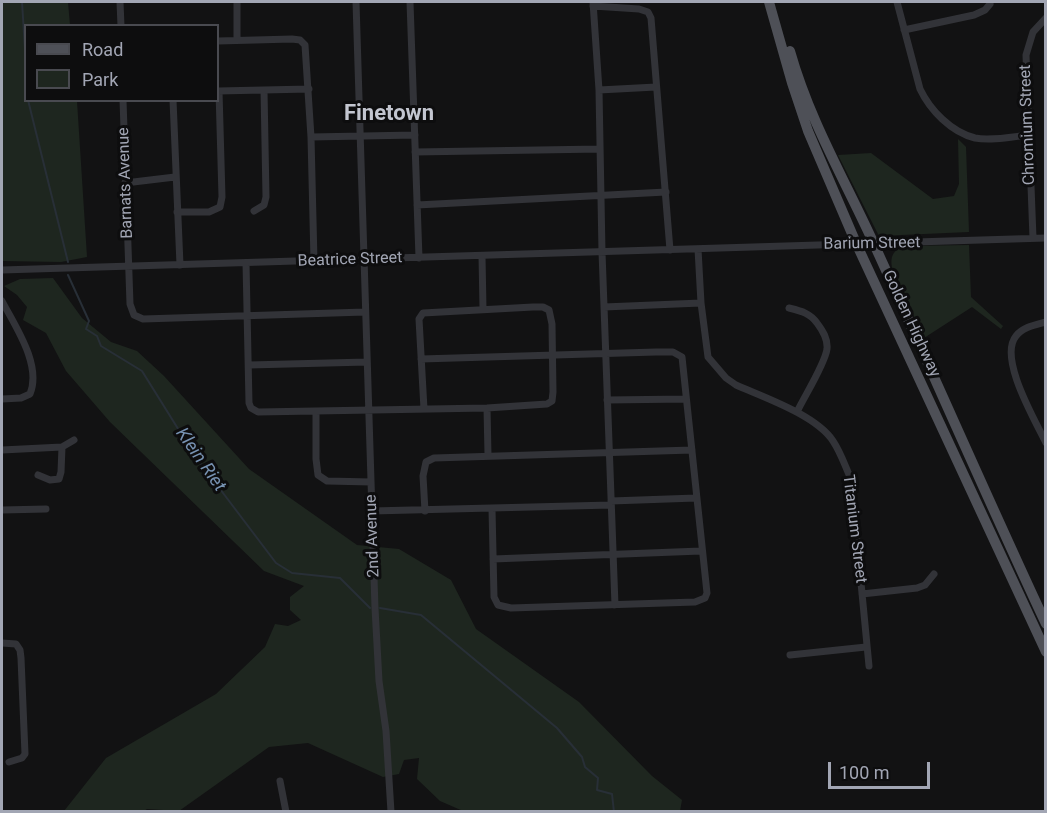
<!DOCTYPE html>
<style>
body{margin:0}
#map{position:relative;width:1047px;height:813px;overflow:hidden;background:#121213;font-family:Roboto,sans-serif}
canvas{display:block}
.frame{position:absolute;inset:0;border:3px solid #a2a6b4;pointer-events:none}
.legend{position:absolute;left:24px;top:24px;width:195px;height:78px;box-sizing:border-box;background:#0d0d0e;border:2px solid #494a50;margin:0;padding:8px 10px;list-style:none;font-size:18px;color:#a2a6b4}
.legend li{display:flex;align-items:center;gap:12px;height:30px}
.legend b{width:30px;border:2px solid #494a50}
.scale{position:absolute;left:828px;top:762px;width:102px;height:27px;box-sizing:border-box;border:3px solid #a2a6b4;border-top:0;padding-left:8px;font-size:18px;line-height:21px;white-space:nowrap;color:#a2a6b4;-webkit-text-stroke:4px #0d0d0e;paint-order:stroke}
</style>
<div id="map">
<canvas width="1047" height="813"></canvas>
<div class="frame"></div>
<ul class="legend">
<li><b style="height:8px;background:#4e5057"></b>Road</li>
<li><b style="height:16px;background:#1e261f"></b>Park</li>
</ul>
<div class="scale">100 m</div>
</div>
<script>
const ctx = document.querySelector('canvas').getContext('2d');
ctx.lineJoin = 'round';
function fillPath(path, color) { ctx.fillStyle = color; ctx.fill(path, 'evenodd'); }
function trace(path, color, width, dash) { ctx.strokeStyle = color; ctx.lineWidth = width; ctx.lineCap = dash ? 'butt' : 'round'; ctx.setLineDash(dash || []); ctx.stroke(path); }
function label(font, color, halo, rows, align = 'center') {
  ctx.font = font + ' Roboto,sans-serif'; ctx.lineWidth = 6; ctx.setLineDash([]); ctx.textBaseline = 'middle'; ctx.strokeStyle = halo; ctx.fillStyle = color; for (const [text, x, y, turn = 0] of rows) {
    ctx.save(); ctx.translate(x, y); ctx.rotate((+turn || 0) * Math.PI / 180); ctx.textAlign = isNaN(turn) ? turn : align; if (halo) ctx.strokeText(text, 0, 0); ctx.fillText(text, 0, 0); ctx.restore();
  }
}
const green = new Path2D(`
 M2,2H68L70,25L26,26V100L77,101L87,257L61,262L2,261Z
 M958,139L966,147L969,232L879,236L838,155L871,153L933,199L954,196L959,184Z
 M969,245L971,297L1003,326L1001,329L972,307L924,338L892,268C890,256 893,250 905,246Z
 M53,278L82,318L111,342L137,351L164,376L249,469L357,545L399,549L451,580L476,629L579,702L652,776L682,800L680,811H463L440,801L417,779L419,758L404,760L399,774L383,777L308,743L269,747L179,811L147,809L142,812L64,811L106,758L216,694L265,647L275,624L288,626L301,620L290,610V597L304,586L264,571L110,422L66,371L46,333L23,320L27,307L17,295L4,286L20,279Z`);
const stream = new Path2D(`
 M22,2L26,65
 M28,100L68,262
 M68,275L89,321L86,329L97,336L101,346L142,371L195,456L276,563L292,573L340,578L370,608
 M380,608L421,615L557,728L582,757L585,767L598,778L597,790L612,794L614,812`);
const minor = new Path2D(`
 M120,2L121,26
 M356,2L375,608L379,681L386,731L391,812
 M410,2L419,258
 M593,2L599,90L602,252L615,605
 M897,2L920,89C930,110 951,132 975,138C991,141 1011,137 1028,135
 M593,6L639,9L648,12L651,18L670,250
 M904,30L974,15L985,10L990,4
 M237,40V2
 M218,41L292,39L300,40L305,45L311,137L314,261
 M599,90L656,87
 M218,91L309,89
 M123,100L130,304L134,315L143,319L365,312
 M173,100L180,265
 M311,137L415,135
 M415,152L600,149
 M125,183L175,177
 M417,205L666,192
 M254,211L264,205L266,197L264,90
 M177,212H209L220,207L222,197L219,91
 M1033,238L1026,55L1033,32L1046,18
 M698,249L701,303L708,357L726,378L736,385C763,397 816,415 833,441C841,453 845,466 851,479L869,666
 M482,256L483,309
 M246,263L249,403L251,408L258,412L487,408L547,404L552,401L553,392L552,324L549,310L543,307H533L423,313L419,319L424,409
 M2,270L1046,238
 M2,301C15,326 42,365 30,394L21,398L2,399
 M604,307L701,303
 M789,308C801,311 810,313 817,323C823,331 828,339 827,349C825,364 804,397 797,412
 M1046,322C1035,325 1023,327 1016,336C998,358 1035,420 1046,443
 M421,359L656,352H673L682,357L707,593L705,598L695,602L511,608L498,605L494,597L492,509
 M249,365L367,362
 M607,400L686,399
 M487,408L488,455
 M316,412V459L318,475L327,481L371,482
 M2,450L62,447L74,440
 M38,475L50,480L59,479L61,472L62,447
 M611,501L696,498
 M2,510L46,509
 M372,511L611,505
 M425,511L423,476L426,462L434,458L692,450
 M493,559L701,551
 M862,594L917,588L925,585L934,574
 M2,643L16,644L20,650L21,658L25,754L22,758L9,762
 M790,655L866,647
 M280,781L286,812`);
const primary = new Path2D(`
 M769,2L792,83L808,131L856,243L1046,652
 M790,51C811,125 848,185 879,255C935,378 989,502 1046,624`);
const streetNames = [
 ["Chromium Street",1028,125,-92],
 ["Barnats Avenue",126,183,-92],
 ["Barium Street",872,244,-1],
 ["Beatrice Street",350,260,-2],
 ["Golden Highway",911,324,65],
 ["Titanium Street",854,529,83],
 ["2nd Avenue",373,536,-92]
];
const waterNames = [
 ["Klein Riet",200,460,55]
];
const districtNames = [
 ["Finetown",389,114]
];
fillPath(green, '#1e261f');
trace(stream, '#282f37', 2);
trace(minor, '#323338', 7);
trace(primary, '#4e5057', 10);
label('16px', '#a2a6b4', '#0d0d0e', streetNames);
label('italic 18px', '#7792b2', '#0d0d0e', waterNames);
label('bold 22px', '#c3c6d0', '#0d0d0e', districtNames);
</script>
